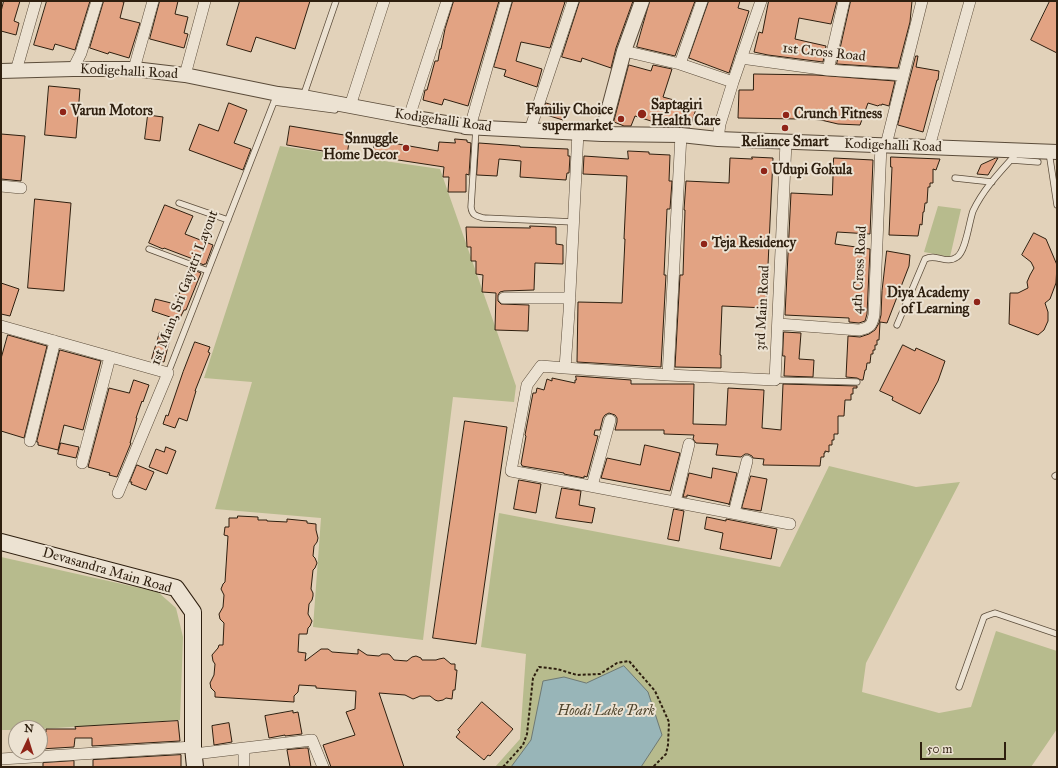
<!DOCTYPE html>
<style>
body{margin:0}
#map{position:relative;width:1058px;height:768px;overflow:hidden;background:#e2d2ba;font-family:"IM FELL Great Primer",serif}
canvas{display:block}
.frame{position:absolute;inset:0;border:2px solid #2e1f0f;pointer-events:none}
.north{position:absolute;left:8px;top:720px;width:40px;height:40px;box-sizing:border-box;background:#ece2d2;border:1px solid #a09484;border-radius:50%;rotate:4deg;font-size:11px;font-weight:700;line-height:16px;text-align:center;color:#2e1f0f}
.north::after{content:'';display:block;margin:auto;width:14px;height:18px;background:#8f2418;clip-path:polygon(50% 0,100% 100%,50% 72%,0 100%)}
.scale{position:absolute;left:920px;top:742px;width:86px;height:18px;box-sizing:border-box;border:2px solid #2e1f0f;border-top:0;padding-left:5px;font-size:12px;line-height:14px;white-space:nowrap;color:#2e1f0f;-webkit-text-stroke:3px #ece2d2;paint-order:stroke}
</style>
<div id="map">
<canvas width="1058" height="768"></canvas>
<div class="frame"></div>
<div class="north">N</div>
<div class="scale">50 m</div>
</div>
<script>
const ctx = document.querySelector('canvas').getContext('2d');
ctx.lineJoin = 'round';
function fillPath(path, color) { ctx.fillStyle = color; ctx.fill(path, 'evenodd'); }
function trace(path, color, width, dash) { ctx.strokeStyle = color; ctx.lineWidth = width; ctx.lineCap = dash ? 'butt' : 'round'; ctx.setLineDash(dash || []); ctx.stroke(path); }
function label(font, color, halo, rows, align = 'center') {
  ctx.font = font + ' "IM FELL Great Primer",serif'; ctx.lineWidth = 4; ctx.setLineDash([]); ctx.textBaseline = 'middle'; ctx.strokeStyle = halo; ctx.fillStyle = color; for (const [text, x, y, turn = 0] of rows) {
    ctx.save(); ctx.translate(x, y); ctx.rotate((+turn || 0) * Math.PI / 180); ctx.textAlign = isNaN(turn) ? turn : align; if (halo) ctx.strokeText(text, 0, 0); ctx.fillText(text, 0, 0); ctx.restore();
  }
}
const green = new Path2D(`
 M280,146L440,169L516,386L514,402L453,397L423,640L313,627L321,518L215,509L252,382L204,378Z
 M938,206L961,209L950,257L924,252Z
 M829,466L916,487L960,482L866,663L862,692L939,713L971,707L996,631L1057,651V729L1031,767H495L520,739L526,654L481,647L499,513L780,567Z
 M1,557L158,592L176,608L183,637L180,720L40,729V728H16V730H1Z`);
const water = new Path2D(`
 M624,666L648,692L662,735L641,767H511L531,740L543,681L564,677L586,683Z`);
const building = new Path2D(`
 M4,1H20L14,21L19,23L16,35L1,31V12Z
 M47,1H90L75,50L55,44L53,50L34,45Z
 M104,1H119L124,2L120,18L140,23L129,58L109,52L108,54L90,48Z
 M160,1H178L175,14L188,17L184,33L188,34L184,48L150,39Z
 M240,1H310L295,49L256,37L251,52L227,45Z
 M454,1H499L468,106L444,99L442,105L423,100L425,90H427L435,61H438L440,49H441L445,29Z
 M513,1H561L565,2L550,48L521,42L516,61L542,69L537,87L504,76L506,70L494,67Z
 M580,1H633L616,48L611,68L582,58L581,62L562,57Z
 M650,1H695L675,56L637,47Z
 M709,1H740L738,8L749,11L729,73L689,58Z
 M769,1H837L831,24L799,18L795,39L826,46L823,62L768,55L754,52L759,32L762,33Z
 M851,1H912L910,22L898,68L837,64Z
 M1050,1H1057V53L1031,40Z
 M916,56H918L916,67L939,71L938,80H937L923,132L898,125Z
 M629,65L651,71L653,65L672,69L663,97L681,102L680,104L696,109L690,127H683L674,124L673,126H667L635,116L631,126H624L614,122Z
 M754,74L816,75L895,81L889,106L882,104V105H879L878,106L868,103L860,125L838,124L821,120L798,118V119L738,118L739,90H753Z
 M49,86L80,89L76,138L45,135Z
 M229,103L247,110L234,143L251,149L243,170L189,150L199,124L218,131Z
 M546,103L566,109L563,120L543,114Z
 M148,115L163,117L160,141L145,139Z
 M290,126L350,136L347,155L287,145Z
 M1,134L25,136L21,181L1,179Z
 M455,139L467,140V142L471,143L469,175L466,174V192H448L449,177H443L444,167L372,156L375,140L438,151L439,142L455,143Z
 M479,143L520,146V147L568,149V156H570L569,173H567L566,180L520,177L521,161L499,159L497,176L477,175Z
 M628,151L649,152V154L670,155L669,181H672L670,209H667L664,275H666L661,367L577,362L578,302L622,303L625,239H624L627,176L583,174L584,156L628,159Z
 M752,157L773,158L766,308L722,306L720,355H721V368L675,367L680,275H683L685,210H684L686,181L729,183L730,158L752,159Z
 M891,157L940,159L936,170L933,169V183H930V187H928L927,203H925L924,212H923L922,225L920,224L918,236L889,235L892,167H891Z
 M834,158L873,160L870,234L837,232L835,244L870,249L867,314L865,321L859,323L849,322V318L785,315L791,193L832,195Z
 M996,158H998L988,175L977,174L981,165Z
 M35,199L71,203L64,291L28,288Z
 M165,205L193,216L185,234L213,245L206,264H204V265L192,260L193,259L164,248L163,249L149,243Z
 M530,226L556,227V244L563,245V264L535,263L534,290L504,291L500,292L498,295V301L501,304L529,305L528,331L495,330L496,293L482,292L483,275L476,274V261H471V247H467L466,227L530,228Z
 M1034,233L1046,239L1057,265L1056,283L1050,299L1045,303L1048,312V321L1044,330L1038,335L1009,324L1010,293H1018L1028,288L1027,282L1030,275L1034,268L1031,262L1022,255Z
 M887,251L910,255L909,266L887,323L880,322L879,340H877V345H875V350H873V354H871L870,363H867L866,370H865L863,380H861L857,378L846,377L848,336L860,337L869,334L875,330L879,323L881,315L882,291Z
 M189,268L201,273L186,310H184L179,320L152,311L155,299L175,304Z
 M1,283L19,289L10,316L1,314Z
 M160,332L171,335L164,362L152,359Z
 M784,332L801,333L799,359L814,360L813,377L784,376L785,356H783Z
 M8,335L47,346L24,438L1,431V359Z
 M195,342L210,347L208,352L210,353L195,391H196L187,421L179,418L175,428L163,424L166,415L168,416L183,372Z
 M903,345L915,351L916,348L945,361L938,381L920,414L892,400L893,397L880,391Z
 M60,350L101,361L83,430L64,425L58,450L38,445V442H37Z
 M576,376L631,380V384H694L693,424L726,425L728,388L764,390L762,428L781,430L783,384L857,386V388H853V394H851V400H845L844,416H838V434H834V440H832V445H829V452L825,451V453H824V457H821L820,466L763,465L764,459L753,458L752,456L748,454H745L741,457L716,455L718,444L696,443L693,439L694,435L664,434V430H615L617,422V418L615,415L609,413L605,415L603,418L600,430H595L594,435L598,436L587,477L584,476V478L564,474V473L522,466V465L521,464L526,436L525,435L533,393H536L537,388L544,390L547,379L552,381V378L575,383V380H576Z
 M134,380L149,385L143,402L142,401L136,418H137L130,443H131L117,477L109,475L110,473L88,467L109,388L129,393Z
 M465,421L507,427L476,644L433,638Z
 M61,443L79,447L76,458L58,454Z
 M645,445L680,453L670,491L601,478L607,458L640,465Z
 M166,447L176,451L167,474L149,467L156,449L164,452Z
 M137,465L154,472L146,490L131,484L132,482H130Z
 M713,468L737,473L729,505V504L687,495V497H683L689,473L711,478Z
 M751,476L767,479L761,511L742,508Z
 M519,480L541,484L536,513L514,509Z
 M562,488L581,491L579,505L595,508L592,523L556,518Z
 M674,509L684,511L679,541L668,539Z
 M238,516L258,517V520H267V521L287,522V519L307,521V523L316,524V530L318,538L317,542L314,546L313,556L315,558L317,563L315,568L313,570L311,589L313,593V596L312,600L309,604L308,614L312,621L310,626L308,628L307,634H299L298,652L306,653L305,661L321,649H328L332,652L358,654V649L367,655L379,656L382,654H388L390,655L394,660L407,661L412,657L416,656L421,658L422,660H436L439,659L444,658L451,664H455V670H457L455,690H453L452,699L446,698L443,700L438,701L435,700L430,696H420L418,697L413,699L405,695L379,693L404,767H331L323,745L355,735L346,712L355,709L356,691L316,688V686L299,685L298,692L294,696V702L215,697V692L211,688L210,683L214,675L215,664L213,661L212,655L218,648L219,645H223L224,623L220,619L219,614L223,607L224,595L221,589L223,584L225,582L228,536L224,535L225,527H229V518H237Z
 M707,517L726,521V519L777,529L771,559L720,549L723,533L705,529Z
 M482,702L513,729L490,756L488,755L484,760L456,737L460,732L458,730Z
 M293,711V713L298,712L302,734L285,736V735L269,738L265,716Z
 M178,721L180,741L92,746V738H75L74,747L40,749V732H46V729H76L75,727Z
 M229,723L232,742L214,745L212,726Z
 M305,748H308L311,767H290L287,750Z
 M181,755V767H93V760Z
 M74,761V767H43V763Z`);
const path = new Path2D(`
 M503,767L523,745L527,734L533,678L539,667L557,669L577,675L600,674L617,663L629,661L655,691L669,722L668,745L666,754L653,767`);
const service = new Path2D(`
 M303,97L336,1
 M274,102L335,110
 M476,128L471,207C472,216 477,216 484,218L574,222
 M1049,152L1057,205
 M1011,160L1038,162
 M955,178L992,182
 M179,203L228,220
 M149,249L208,271
 M897,325L925,259C937,253 946,265 957,257C966,251 969,222 973,211C984,188 1001,171 1018,152
 M168,373L277,94
 M775,380L857,382
 M1055,476L1057,475
 M959,687L984,617L989,615L995,613L1057,634`);
const minor = new Path2D(`
 M624,51L680,64L733,82
 M741,58L828,70L903,75
 M680,64L702,1
 M73,69L81,53L97,1
 M134,69L153,1
 M828,70L844,1
 M16,71L36,1
 M185,75L205,1
 M350,106L384,1
 M409,117L447,1
 M470,127L506,1
 M530,130L573,1
 M578,132L569,312L565,368L668,375
 M681,135L668,375L775,380L786,142
 M718,139L720,124L733,82L761,1
 M886,145L922,1
 M929,147L970,1
 M1,186L21,188
 M504,298H570
 M778,324L859,330C870,328 872,325 874,315L881,145
 M1,326L168,373L118,493
 M565,368L541,366L527,385L511,471L790,524
 M30,441L55,341
 M82,463L110,357
 M592,486L610,420
 M675,502L689,444
 M734,513L747,461
 M244,748V767
 M194,754L312,740L323,767
 M1,759L193,747`);
const tertiary = new Path2D(`
 M1,71L73,69H134L185,75L278,94L303,97L409,117L470,127H465L602,134L681,135L718,139L1057,152
 M602,134L624,51L642,1`);
const secondary = new Path2D(`
 M1,542L176,588L193,612V747L195,767`);
const markers = [
 [63,112,4,"#8f2418"],
 [642,114,5,"#8f2418"],
 [786,115,4,"#8f2418"],
 [621,119,4,"#8f2418"],
 [785,128,4,"#8f2418"],
 [406,148,4,"#8f2418"],
 [764,171,4,"#8f2418"],
 [704,244,4,"#8f2418"],
 [977,302,4,"#8f2418"]
];
const streetNames = [
 ["1st Cross Road",824,53,6],
 ["Kodigehalli Road",129,72,3],
 ["Kodigehalli Road",443,121,8],
 ["Kodigehalli Road",893,146,2],
 ["4th Cross Road",860,270,-87],
 ["1st Main, Sri Gayatri Layout",185,288,-69],
 ["3rd Main Road",763,308,-87],
 ["Devasandra Main Road",107,571,16]
];
const poiNames = [
 ["Saptagiri",651,106],
 ["Health Care",651,122],
 ["Familiy Choice",613,111,"right"],
 ["supermarket",613,127,"right"],
 ["Varun Motors",71,112],
 ["Crunch Fitness",794,115],
 ["Snnuggle",398,140,"right"],
 ["Home Decor",398,156,"right"],
 ["Reliance Smart",785,143,"center"],
 ["Udupi Gokula",772,171],
 ["Teja Residency",712,244],
 ["Diya Academy",969,294,"right"],
 ["of Learning",969,310,"right"]
];
const parkNames = [
 ["Hoodi Lake Park",606,712]
];
fillPath(green, '#b7bb8d');
fillPath(water, '#98b5b8');
trace(water, '#6e7974', 1);
fillPath(building, '#e2a383');
trace(building, '#2e1f0f', 1);
trace(service, '#5b4c3a', 7);
trace(minor, '#5b4c3a', 12);
trace(tertiary, '#5b4c3a', 16);
trace(secondary, '#2e1f0f', 18);
trace(path, '#2e1f0f', 2, [3, 2]);
trace(service, '#ece2d2', 5.5);
trace(minor, '#ece2d2', 11);
trace(tertiary, '#ece2d2', 14);
trace(secondary, '#ece2d2', 16);
for (const [x, y, r, color] of markers) { const dot = new Path2D(); dot.arc(x, y, r, 0, 2 * Math.PI); ctx.fillStyle = color; ctx.fill(dot); trace(dot, '#ece2d2', 1.5); }
label('14px', '#2e1f0f', '#ece2d2', streetNames);
label('bold 14px', '#2e1f0f', '#ece2d2', poiNames, 'left');
label('italic 14px', '#50462e', '#ece2d2', parkNames);
</script>
